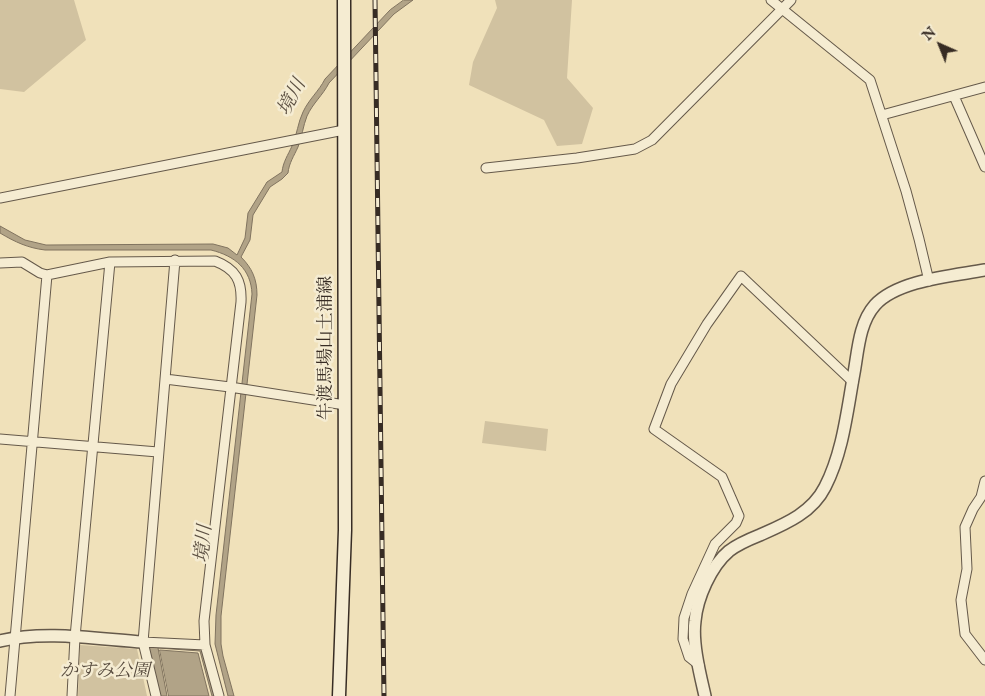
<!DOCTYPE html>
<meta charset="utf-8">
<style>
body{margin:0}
#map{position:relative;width:985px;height:696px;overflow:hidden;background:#f0e1ba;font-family:"IM FELL English",serif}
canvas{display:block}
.north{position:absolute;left:915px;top:20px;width:50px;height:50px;-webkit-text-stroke:4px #f5ecd2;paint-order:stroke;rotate:316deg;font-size:14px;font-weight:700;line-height:20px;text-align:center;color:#372c24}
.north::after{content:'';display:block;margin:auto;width:18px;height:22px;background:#372c24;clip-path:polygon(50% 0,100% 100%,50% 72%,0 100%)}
</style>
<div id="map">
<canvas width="985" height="696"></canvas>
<div class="north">N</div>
</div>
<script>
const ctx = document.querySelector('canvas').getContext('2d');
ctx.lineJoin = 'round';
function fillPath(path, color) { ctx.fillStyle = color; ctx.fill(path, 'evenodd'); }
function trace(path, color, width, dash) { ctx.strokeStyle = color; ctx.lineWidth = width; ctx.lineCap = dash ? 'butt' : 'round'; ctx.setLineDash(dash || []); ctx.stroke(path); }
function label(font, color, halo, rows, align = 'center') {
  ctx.font = font + ' "IM FELL English","Noto Serif JP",serif'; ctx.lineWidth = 5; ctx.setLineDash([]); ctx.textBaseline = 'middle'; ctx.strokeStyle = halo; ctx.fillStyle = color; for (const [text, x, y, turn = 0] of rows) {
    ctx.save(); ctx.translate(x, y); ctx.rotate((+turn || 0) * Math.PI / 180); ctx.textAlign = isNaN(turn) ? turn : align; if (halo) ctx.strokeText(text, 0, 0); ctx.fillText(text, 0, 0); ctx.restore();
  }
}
const green = new Path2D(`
 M0,0H74L86,40L24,92L0,89Z
 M495,0H572L567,78L593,108L582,144L557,146L544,120L469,85L473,62L497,8Z
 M485,421L548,429L546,451L482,443Z
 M80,645L137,649L147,696H78Z`);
const water = new Path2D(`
 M404,0H413L394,14L329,83C323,95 313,103 307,116C303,126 302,137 298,147C294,156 289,163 288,173L282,179L270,187L253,215L250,240L241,257C252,268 257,279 257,295L221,616V644L223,656L234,696H228L215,644L216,615L252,294C251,269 235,256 211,250H45C28,248 15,242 0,233V226L25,240L46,245L213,244L228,248L237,255L245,238L248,213L267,182L282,172C283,162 288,155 292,146C297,135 298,122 303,112C309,99 319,91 325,79L390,10Z
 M145,643L203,647L216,696H212L200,651L158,648L167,696H158Z
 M160,650L198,653L209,696H169Z`);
const minor = new Path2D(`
 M771,0L870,80L906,191L919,239L929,281
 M954,96L985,167
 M882,115L985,87
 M486,168L577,158L635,149L652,140L791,0
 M0,198L344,130
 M0,263L22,262L40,273L47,275L110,262L215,261C236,269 242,281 241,302L204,621L205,645L219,696
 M165,379L230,387L345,405
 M0,439L158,452
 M985,481L981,497L973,509L965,527L967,569L961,600L965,634L985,660
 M143,642L205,645
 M699,665L689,657L683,639L684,618L692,594L715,544L736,523L739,516L722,477L654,429L671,384L707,324L741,276L853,382
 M10,696L47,275
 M72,696L75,637L110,262
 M156,696L143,642L175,260`);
const tertiary = new Path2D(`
 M0,641C44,630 97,639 143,642
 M705,696C700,674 692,643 695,621C697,598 711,566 729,551C738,544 750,539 760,535C785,524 812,513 825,487C843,452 847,411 854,373C858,351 859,323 875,305C898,280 952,276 985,270`);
const secondary = new Path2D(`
 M339,696L345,530L344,0`);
const rail = new Path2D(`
 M375,0L384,696`);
const streetNames = [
 ["牛渡馬場山土浦線",327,348,-90]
];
const parkNames = [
 ["かすみ公園",105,672]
];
const waterNames = [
 ["境川",293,98,-62],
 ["境川",205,544,-84]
];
fillPath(green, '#d1c2a0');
fillPath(water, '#b1a387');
trace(water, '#80735f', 1);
trace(minor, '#65594a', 11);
trace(tertiary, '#65594a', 14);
trace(secondary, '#372c24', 15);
trace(minor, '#f5ecd2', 9);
trace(tertiary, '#f5ecd2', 11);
trace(secondary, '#f5ecd2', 12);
trace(rail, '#372c24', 5);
trace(rail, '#f5ecd2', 3, [9]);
label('18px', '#372c24', '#f5ecd2', streetNames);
label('italic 18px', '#564a3d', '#f5ecd2', parkNames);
label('italic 19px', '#5c5042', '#f5ecd2', waterNames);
</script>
